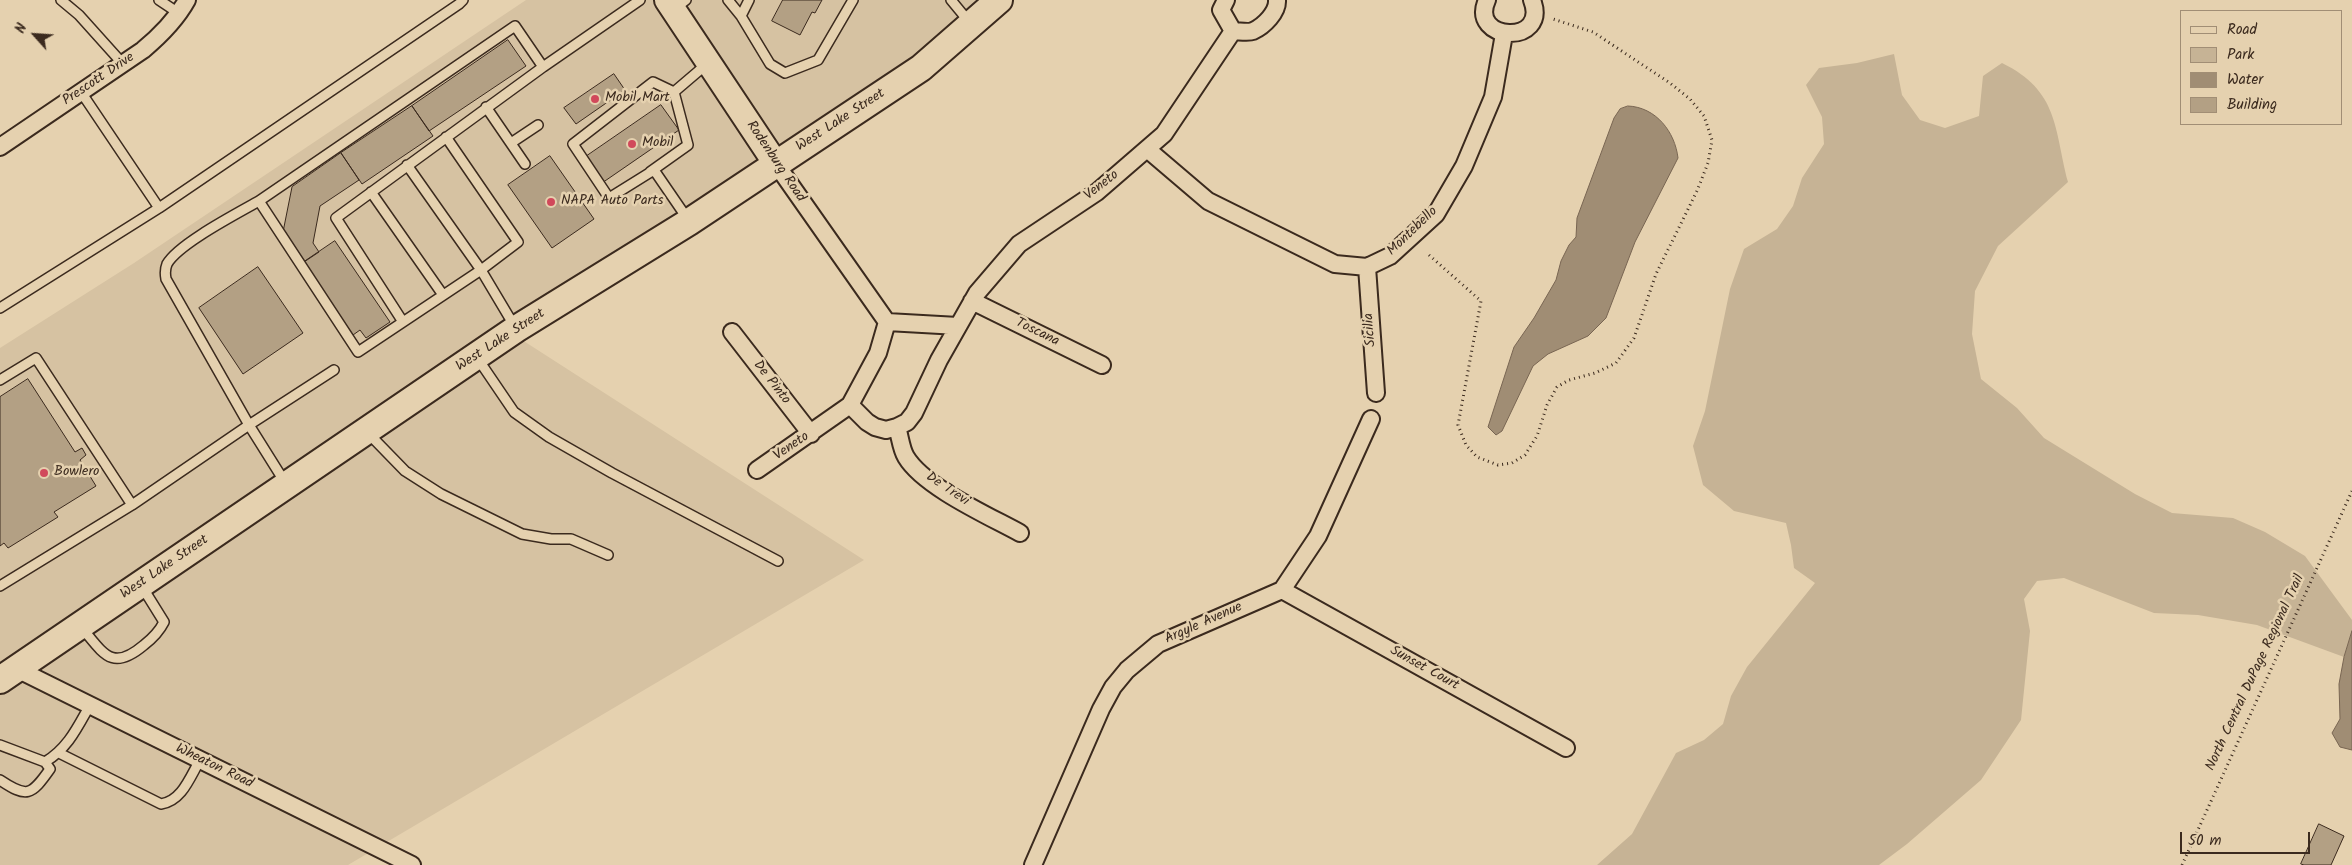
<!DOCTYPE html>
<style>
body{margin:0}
#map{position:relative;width:2352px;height:865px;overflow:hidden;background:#e5d1af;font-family:Kalam,sans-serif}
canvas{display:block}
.legend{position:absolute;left:2180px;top:10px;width:162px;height:115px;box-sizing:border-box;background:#e5d1af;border:1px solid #a18e75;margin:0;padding:6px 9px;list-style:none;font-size:15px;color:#3b2a1e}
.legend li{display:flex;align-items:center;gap:10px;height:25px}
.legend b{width:25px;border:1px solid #a18e75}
.north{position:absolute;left:10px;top:10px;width:50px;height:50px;-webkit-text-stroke:4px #e5d1af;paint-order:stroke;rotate:296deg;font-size:14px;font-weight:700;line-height:20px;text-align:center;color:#3b2a1e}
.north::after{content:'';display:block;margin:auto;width:18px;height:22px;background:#3b2a1e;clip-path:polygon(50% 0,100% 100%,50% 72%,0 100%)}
.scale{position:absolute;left:2180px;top:832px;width:130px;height:22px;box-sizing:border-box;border:2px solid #3b2a1e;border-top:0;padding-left:6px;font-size:15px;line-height:18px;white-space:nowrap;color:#3b2a1e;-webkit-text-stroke:4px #e5d1af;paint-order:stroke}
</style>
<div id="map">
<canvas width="2352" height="865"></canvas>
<ul class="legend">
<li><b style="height:6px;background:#e5d1af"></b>Road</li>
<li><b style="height:14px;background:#c6b395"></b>Park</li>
<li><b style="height:14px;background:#a08d74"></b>Water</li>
<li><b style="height:14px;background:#b3a084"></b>Building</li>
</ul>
<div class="north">N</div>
<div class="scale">50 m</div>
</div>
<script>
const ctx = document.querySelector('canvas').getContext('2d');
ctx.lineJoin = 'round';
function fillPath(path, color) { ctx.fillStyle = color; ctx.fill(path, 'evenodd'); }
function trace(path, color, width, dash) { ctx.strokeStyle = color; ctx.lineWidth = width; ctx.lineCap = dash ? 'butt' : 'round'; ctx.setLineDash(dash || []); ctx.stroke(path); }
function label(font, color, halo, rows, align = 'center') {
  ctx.font = font + ' Kalam,sans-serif'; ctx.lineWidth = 5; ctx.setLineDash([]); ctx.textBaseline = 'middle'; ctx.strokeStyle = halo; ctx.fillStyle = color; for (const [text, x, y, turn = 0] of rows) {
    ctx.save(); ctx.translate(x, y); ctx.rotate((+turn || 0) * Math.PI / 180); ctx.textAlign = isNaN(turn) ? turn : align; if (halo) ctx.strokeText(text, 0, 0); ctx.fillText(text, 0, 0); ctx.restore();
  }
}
const built = new Path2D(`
 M526,0H662L769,163L0,671V348L134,263Z
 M674,0H989L919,61L778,155Z
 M519,338L864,560L348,865H0V687Z`);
const green = new Path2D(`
 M1894,54L1902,95L1920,120L1945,128L1979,116L1983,76L2002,63C2059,91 2054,128 2068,182L1998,246L1975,291L1972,334L1981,379L2017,408L2044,438L2135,494L2172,513L2233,518L2265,532L2305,556L2352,620V632L2344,657L2257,625L2198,615L2154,613L2064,578L2037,581L2024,599L2030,631L2021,720L1981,780L1907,844L1879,865H1597L1632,834L1676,753L1704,740L1723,724L1731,696L1747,667L1815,583L1794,568L1791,545L1786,523L1734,511L1703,485L1693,446L1705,411L1730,289L1744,249L1777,229L1793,206L1802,178L1824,144L1822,117L1806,85L1819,68L1857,63Z`);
const water = new Path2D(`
 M1628,106C1656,107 1675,132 1678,158L1635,242L1606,318L1588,336L1548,354L1533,366L1502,431L1496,435L1488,427L1514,347L1534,318L1556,280L1561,261L1569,245L1576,237L1577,218L1614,118L1620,109Z
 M2352,631V750L2340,747L2332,733L2340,719L2339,684L2344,657Z`);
const building = new Path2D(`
 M783,0H822L815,13L812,12L800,35L772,21Z
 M508,40L526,66L429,131L412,106Z
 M614,74L625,90L576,124L564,108Z
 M661,105L679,130L602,183L584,158Z
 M412,106L433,136L362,184L341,153Z
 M341,153L359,180L320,206L313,243L319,252L304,262L283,232L292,187Z
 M550,156L594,219L552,248L508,185Z
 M335,241L390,322L366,338L360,330L353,335L304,262Z
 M258,267L303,333L243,374L199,308Z
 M28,379L75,452L82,448L86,455L80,460L96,486L54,512L58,517L8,548L4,543L0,546V397Z
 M2319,824L2344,836L2331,865H2304L2301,864Z`);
const path = new Path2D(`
 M1429,255L1481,301L1458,425L1466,445L1477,457L1498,465L1512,463L1525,455L1537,436L1547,405L1557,387L1569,380L1595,373L1616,363L1634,338L1656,274L1697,191L1708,163L1712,140L1704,116L1690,99L1670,83L1593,32L1550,18
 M2182,865L2352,491`);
const lane = new Path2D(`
 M61,0L79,15L123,64
 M159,0L180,14
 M728,0L741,16L749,0
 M951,0L970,23
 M673,10L686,0
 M741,16L770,64L785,73L818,60L853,0
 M81,92L159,208L459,4L463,0
 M486,107L525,164
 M511,143L538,125
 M407,165L481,270L518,242L446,137
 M650,172L688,145L674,92
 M371,192L443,295
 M259,201C238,213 178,244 167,264C165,269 165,274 166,279L249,425L334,370
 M689,221L654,170L609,198L573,144L653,82L674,92L708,63
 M0,308L159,208
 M403,322L336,218L543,67
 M515,327L481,270L358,352L259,201L515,26L543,67L640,0
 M478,359L514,412L549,437L612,473L778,561
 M0,380L36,358L132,505L0,586
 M368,433L405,471L441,494L522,534L551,539H571L608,555
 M132,505L249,425L286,484
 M82,628C104,654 112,672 144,645C153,638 159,632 164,622L141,585
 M0,745L45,762L50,769C31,796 27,798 0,780
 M59,753L161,804C182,801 190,777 200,760
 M45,762C68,748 77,728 90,705`);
const street = new Path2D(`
 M1226,0L1221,10L1233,31
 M1487,0C1468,42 1550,46 1532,0
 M1233,31C1239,31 1248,33 1253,31C1264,26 1278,12 1277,0
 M0,147L143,50C161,35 176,20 187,0
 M1147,149L1208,201L1335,264L1367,267L1390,256L1436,214L1464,166L1493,97L1504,34
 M776,164L887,322
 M1367,267L1376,393
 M972,301L1102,365
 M887,322L958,326
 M732,332L811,434
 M850,405L878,353L887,322
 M897,427C900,436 901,449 906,457C924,487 989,516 1020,533
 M757,470L850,405L867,422L875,427L886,430L897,427L907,422L914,413L939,360L977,293L1019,244L1097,192L1164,134L1233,31
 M1282,590L1566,748
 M17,669L412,865
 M1033,865L1101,709L1113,687L1127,670L1158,644L1282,590L1318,536L1371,419`);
const secondary = new Path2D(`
 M667,0L776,164`);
const primary = new Path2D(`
 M0,680L516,329L689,222L921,68L999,0`);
const markers = [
 [595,99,5,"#d1495b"],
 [632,144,5,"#d1495b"],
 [551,202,5,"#d1495b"],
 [44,473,5,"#d1495b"]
];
const streetNames = [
 ["Prescott Drive",99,80,-34],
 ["West Lake Street",841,121,-33],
 ["Rodenburg Road",775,162,56],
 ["Veneto",1102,186,-38],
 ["Montebello",1413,232,-44],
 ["Sicilia",1371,330,-94],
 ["Toscana",1037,333,26],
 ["West Lake Street",501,341,-33],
 ["De Pinto",771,383,52],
 ["Veneto",792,447,-34],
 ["De Trevi",947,490,34],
 ["West Lake Street",165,568,-34],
 ["Argyle Avenue",1204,624,-24],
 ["Sunset Court",1424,669,29],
 ["North Central DuPage Regional Trail",2256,673,-65],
 ["Wheaton Road",214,767,26]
];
const poiNames = [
 ["Mobil Mart",605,99],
 ["Mobil",642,144],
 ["NAPA Auto Parts",561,202],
 ["Bowlero",54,473]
];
fillPath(built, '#d6c2a2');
fillPath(green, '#c6b395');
fillPath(water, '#a08d74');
trace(water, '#786552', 1);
fillPath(building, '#b3a084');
trace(building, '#3b2a1e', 1);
trace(lane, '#3b2a1e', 12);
trace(street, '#3b2a1e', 20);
trace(secondary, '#3b2a1e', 28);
trace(primary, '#3b2a1e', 30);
trace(path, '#3b2a1e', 3, [1, 4]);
trace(lane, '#e5d1af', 9);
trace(street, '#e5d1af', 16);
trace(secondary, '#e5d1af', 24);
trace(primary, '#e5d1af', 26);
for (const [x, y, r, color] of markers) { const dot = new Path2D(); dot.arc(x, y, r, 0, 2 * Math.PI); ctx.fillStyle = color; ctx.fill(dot); trace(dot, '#e5d1af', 2); }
label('14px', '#3b2a1e', '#e5d1af', streetNames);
label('14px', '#3b2a1e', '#e5d1af', poiNames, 'left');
</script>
